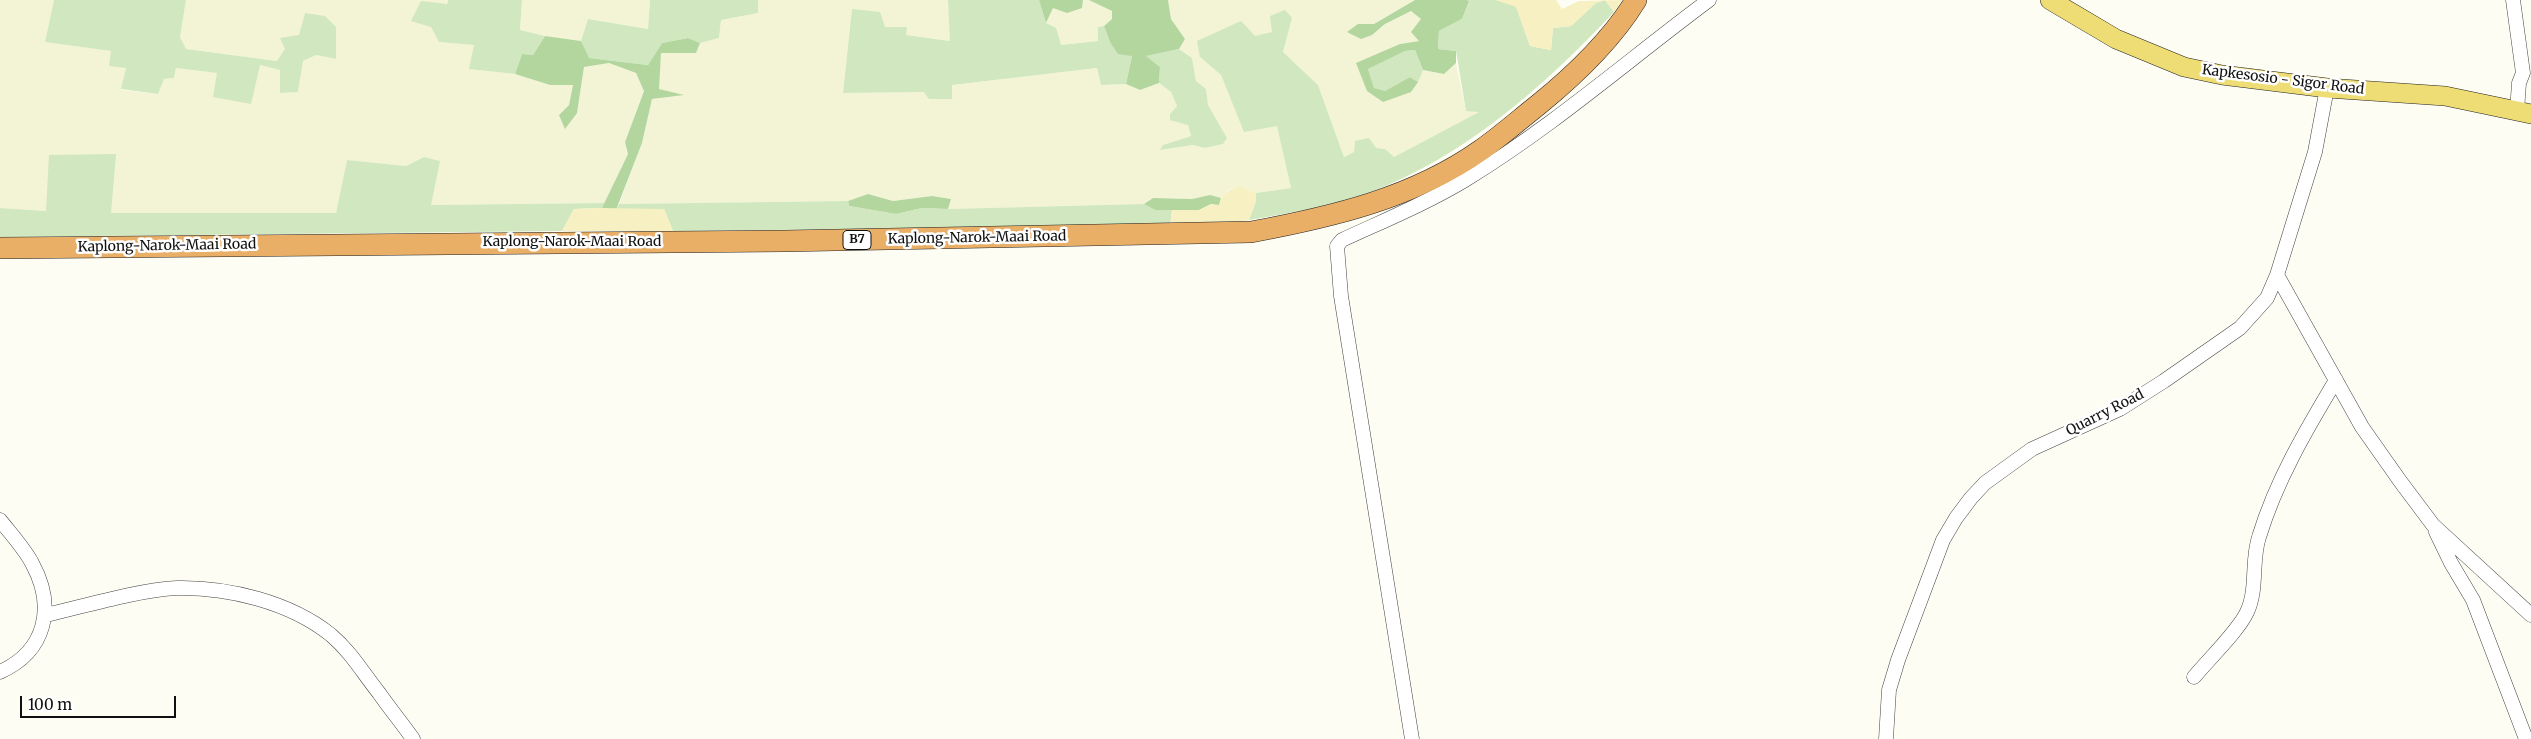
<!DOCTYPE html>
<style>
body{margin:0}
#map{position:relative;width:2531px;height:739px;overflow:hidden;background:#fefdf4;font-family:Merriweather,serif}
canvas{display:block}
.scale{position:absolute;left:20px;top:696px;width:156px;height:22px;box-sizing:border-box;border:2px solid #101010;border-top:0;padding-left:6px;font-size:15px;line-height:18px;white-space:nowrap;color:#101010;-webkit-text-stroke:4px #fff;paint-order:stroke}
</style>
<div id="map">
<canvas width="2531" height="739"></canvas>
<div class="scale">100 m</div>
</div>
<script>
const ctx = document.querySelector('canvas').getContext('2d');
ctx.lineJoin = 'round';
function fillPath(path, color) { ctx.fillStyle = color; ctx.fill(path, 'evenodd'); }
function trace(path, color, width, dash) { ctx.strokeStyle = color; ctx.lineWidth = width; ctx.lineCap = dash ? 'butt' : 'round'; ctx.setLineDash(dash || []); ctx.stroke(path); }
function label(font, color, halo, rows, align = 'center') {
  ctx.font = font + ' Merriweather,serif'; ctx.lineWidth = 5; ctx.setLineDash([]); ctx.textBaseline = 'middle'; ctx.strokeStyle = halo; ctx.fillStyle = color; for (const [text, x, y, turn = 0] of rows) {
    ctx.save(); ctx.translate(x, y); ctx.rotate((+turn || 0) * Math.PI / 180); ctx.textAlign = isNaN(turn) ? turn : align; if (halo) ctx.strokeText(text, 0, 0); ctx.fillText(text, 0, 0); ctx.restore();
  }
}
const farmland = new Path2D(`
 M0,0H54L45,42L112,51L126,68L121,90L158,94L164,79L174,78L176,68L218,73L260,65L280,70V93L298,92L303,61L315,55L336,59L305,13L299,35L277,61L186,49L180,37L186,0H448L431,27L439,42L474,45L470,69L515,74L550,85H573L569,105L559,115L577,113L584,67L609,63L636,73L644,90L625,142L628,154L605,203L430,205L440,161L424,157L406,166L347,160L336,213H110L115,154L47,211L0,208Z
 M522,0H650L648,29L588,19L581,41L545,36L520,30Z
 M758,0H948L951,41L906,35L907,27H885L852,9L843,93L924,92L952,98V85L1097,68L1101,85L1126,84L1140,90L1159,83L1171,92L1177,106L1170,114L1188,125L1191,136L1163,145L1160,150L1193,145L1206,148L1223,144L1227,138L1208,105L1206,89L1196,81L1192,58L1179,49L1185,39L1171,19L1168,0H1415L1374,24H1358L1372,35L1385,24L1411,11L1421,19L1419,41L1400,44L1411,92L1423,70L1444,74L1456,63L1466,111H1481L1394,157L1385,149L1376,148L1354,152L1344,157L1318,85L1283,52L1292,18L1272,32L1200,57L1221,75L1244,131L1277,125L1291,188L1256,193L1240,186L1228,190L1221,198L1210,195L1192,199L1153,198L1144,204L948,209L951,199L932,196L893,201L868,194L848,201L619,204L642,143L652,99L682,95L658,89L661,53H696L700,43L719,38L721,20L758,13Z
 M1083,0H1089L1112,11V19L1104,26L1098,27V41L1061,45L1046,23L1053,8H1082Z`);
const green = new Path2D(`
 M54,0H186L180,37L186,49L277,61L285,49L280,38L299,35L305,13L325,16L336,27V59L316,55L303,61L298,92L280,93V70L260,65L251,104L213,97L217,73L176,68L174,78L164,79L158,94L121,89L126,68L109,66L111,51L45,42Z
 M448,0H522L520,30L545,36L533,55L522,54L515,74L469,69L474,45L439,42L431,27L411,21L421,1L447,4Z
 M650,0H758V13L721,20L719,38L700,43L688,38L662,43L648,65L588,58L581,41L588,19L648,29Z
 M948,0H1039L1046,23L1056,28L1061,45L1098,41V27L1104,26L1110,42L1132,56L1126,84L1101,85L1097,68L952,85V99H929L924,92L843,93L852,9L880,12L885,27H907L906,35L950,41Z
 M1467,0H1496L1516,6L1530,46L1551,50L1553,28L1571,26L1596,3L1605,0L1614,12C1543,87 1466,156 1368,193C1330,207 1289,213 1249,220L1256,201V193L1291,188L1277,126L1244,132L1221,75L1200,57L1197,41L1241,21L1255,36L1272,32L1270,16L1285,10L1292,18L1283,52L1318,85L1344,157L1354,152L1355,141L1369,138L1376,148L1385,149L1394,157L1479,112L1466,111L1456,51L1438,49L1439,31L1462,19L1469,3Z
 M1179,49L1192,58L1196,81L1206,89L1208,105L1227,138L1223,144L1205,148L1193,145L1160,150L1163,145L1191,136L1188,125L1170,120V114L1177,106L1171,92L1159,83L1160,67L1145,56Z
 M1415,50L1423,70L1418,82L1410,77L1385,91L1374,88L1368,69L1405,51Z
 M116,154L111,213H336L347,160L406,166L424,157L440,161L431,205L605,203L602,208L574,209L562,231L0,237V208L46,211L49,155Z
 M848,201L849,206L896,214L922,208L948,209L1144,204L1155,210H1172L1170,226L673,231L664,209L616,210L619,204Z`);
const forest = new Path2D(`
 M1039,0H1083L1082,8L1067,13L1053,8L1046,23Z
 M1089,0H1168L1171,19L1185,39L1179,49L1146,56L1160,67L1159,83L1140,90L1126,84L1132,56L1118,54L1110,42L1104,26L1112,19V11Z
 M1415,0H1467L1469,2L1462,19L1439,31L1438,49L1456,51V63L1444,74L1423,70L1415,50L1405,51L1368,69L1374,88L1385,91L1410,77L1418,82L1411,92L1383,102L1367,91L1356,63L1400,44L1419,41L1411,32L1421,19L1411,11L1385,24L1372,35L1361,39L1347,32L1358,24H1374Z
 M545,36L581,41L589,58L648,65L662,43L688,38L700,43L696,53H661L659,89L684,95L652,99L642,143L616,210L602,208L628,154L625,142L644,91L636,73L609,63L584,67L577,113L565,129L559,115L569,105L573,85H550L515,74L522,54L533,55Z
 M868,194L893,201L932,196L951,199L948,209L922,208L896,214L849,206L848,201Z
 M1210,195L1221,198L1219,206L1211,204L1199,210H1155L1144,204L1153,198L1192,199Z`);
const sand = new Path2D(`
 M1496,0H1556L1562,9L1579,1L1622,0L1614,12L1605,0L1596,3L1571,26L1553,28L1551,50L1530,46L1516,7Z
 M1240,186L1256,193V201L1249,220L1229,223L1170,226L1172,210H1199L1212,204L1219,205C1222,193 1228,190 1240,186Z
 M602,208L664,209L673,231H562L574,209Z`);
const minor = new Path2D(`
 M2513,0L2523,73L2519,83L2517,111
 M2277,275L2362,427L2400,481L2433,525L2531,615
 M0,520C11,534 24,548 32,563C56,607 46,651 0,672
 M2436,532L2451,563L2473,600L2526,739
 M46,615C85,606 138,590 177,588C228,587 290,602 331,635C351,652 363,673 379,693C390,709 402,723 413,739
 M2194,677C2208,660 2239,630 2247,612C2258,589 2251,561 2259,537C2276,481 2306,430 2336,380
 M1412,739L1341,296L1337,246L1342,240C1383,221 1425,204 1465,180C1552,127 1627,61 1709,0
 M1886,739L1889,690L1898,660L1943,540L1956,518L1971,498L1985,483L2032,449L2120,409L2164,381L2240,328L2267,298L2277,275L2315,152L2327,88`);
const major = new Path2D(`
 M2050,0L2116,39L2184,67L2222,75L2327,88L2445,96L2531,114`);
const highway = new Path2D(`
 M0,248L784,241L1251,232C1332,217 1413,198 1481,150C1501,136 1519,120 1538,105C1575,75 1611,41 1636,0`);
const shields = [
 [857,240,28]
];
const shieldNames = [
 ["B7",857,240]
];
const streetNames = [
 ["Kapkesosio - Sigor Road",2283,80,7],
 ["Kaplong-Narok-Maai Road",977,238,-1],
 ["Kaplong-Narok-Maai Road",572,242],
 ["Kaplong-Narok-Maai Road",167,246,-1],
 ["Quarry Road",2105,413,-27]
];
fillPath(farmland, '#f3f3d5');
fillPath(green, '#d0e7bf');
fillPath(forest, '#b3d69f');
fillPath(sand, '#f6f0c3');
trace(minor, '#434343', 15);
trace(major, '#212121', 20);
trace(highway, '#212121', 22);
trace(minor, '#fff', 14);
trace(major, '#eedc74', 19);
trace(highway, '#e9af67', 21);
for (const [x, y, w] of shields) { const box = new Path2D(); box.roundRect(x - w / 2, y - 9.5, w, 19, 4); ctx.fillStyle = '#fff'; ctx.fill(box); trace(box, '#101010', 1); }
label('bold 12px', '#101010', null, shieldNames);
label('14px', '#101010', '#fff', streetNames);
</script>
